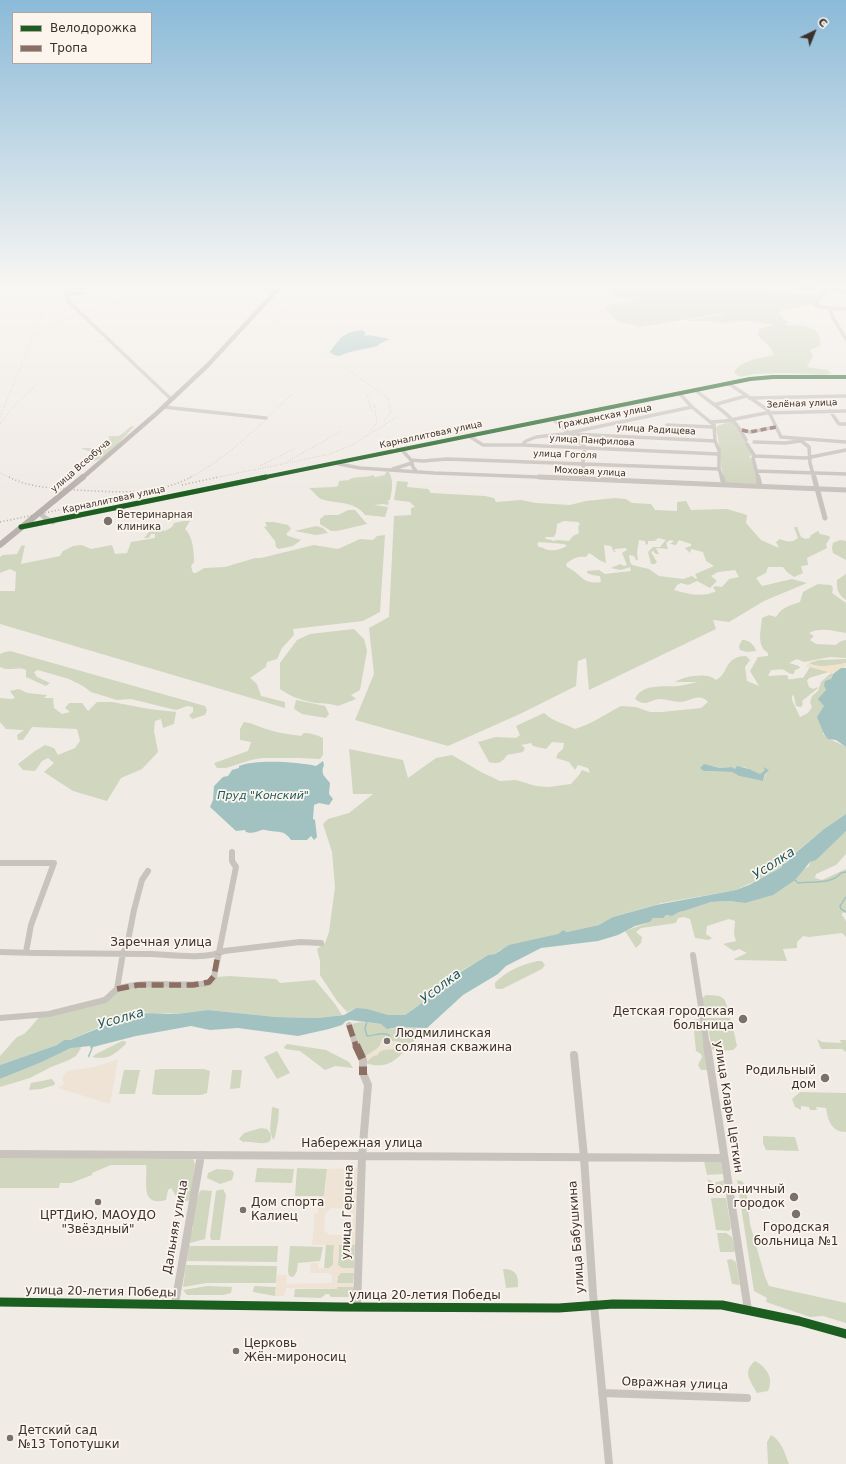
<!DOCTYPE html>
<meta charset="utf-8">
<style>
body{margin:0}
#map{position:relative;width:846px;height:1464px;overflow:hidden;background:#f0ebe5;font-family:"DejaVu Sans",sans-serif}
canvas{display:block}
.legend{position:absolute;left:12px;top:12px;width:140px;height:52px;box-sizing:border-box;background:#fbf5ee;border:1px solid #aea6a0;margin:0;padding:5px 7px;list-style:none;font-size:12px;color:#3b302b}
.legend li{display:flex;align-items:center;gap:8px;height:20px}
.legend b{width:20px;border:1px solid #aea6a0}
.north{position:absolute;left:794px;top:12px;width:40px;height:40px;-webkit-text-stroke:3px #fbf5ee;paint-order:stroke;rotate:43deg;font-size:11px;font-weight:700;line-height:16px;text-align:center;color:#3b302b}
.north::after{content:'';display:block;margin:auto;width:14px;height:18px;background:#3b302b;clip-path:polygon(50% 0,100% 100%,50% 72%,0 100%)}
</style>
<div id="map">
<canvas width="846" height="1464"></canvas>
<ul class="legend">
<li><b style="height:5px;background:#1b5e20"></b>Велодорожка</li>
<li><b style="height:5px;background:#8d6e63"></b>Тропа</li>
</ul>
<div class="north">С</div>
</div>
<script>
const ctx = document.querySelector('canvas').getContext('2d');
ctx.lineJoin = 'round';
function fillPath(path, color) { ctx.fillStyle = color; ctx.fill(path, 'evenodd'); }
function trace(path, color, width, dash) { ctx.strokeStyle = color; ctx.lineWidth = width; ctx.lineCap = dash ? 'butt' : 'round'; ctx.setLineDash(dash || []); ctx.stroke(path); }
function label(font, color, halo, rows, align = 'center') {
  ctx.font = font + ' "DejaVu Sans",sans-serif'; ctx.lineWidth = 3.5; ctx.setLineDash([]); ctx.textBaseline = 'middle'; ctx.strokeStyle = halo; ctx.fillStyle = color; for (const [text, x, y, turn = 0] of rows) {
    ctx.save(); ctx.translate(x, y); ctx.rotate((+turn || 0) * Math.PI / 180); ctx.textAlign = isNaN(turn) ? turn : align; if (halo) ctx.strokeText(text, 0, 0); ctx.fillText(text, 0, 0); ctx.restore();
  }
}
const green = new Path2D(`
 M613,288H730L821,295L814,305L783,310L779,313L783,319L789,322L785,325L806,326L817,331L820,338V346L810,350L813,356L807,367L829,370L828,372L833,373L824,375L785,373L755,374L740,377L734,373C739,360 762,358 774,355L770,347L758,336L759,329L773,325L746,321L724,323L708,321H686L726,314L723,313L640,327L617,321L605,308L616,303L628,304L635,301L629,298L612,297L610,295Z
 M732,421L737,429L741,430L752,455L749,457L753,460L758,484L725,483C719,465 721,447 716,429L717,426Z
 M132,426L134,427C124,436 106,461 92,461L96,456L95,454L88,459L86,457L92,452L82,449V448H101L105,446H100L101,444L106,442L110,438L108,436C111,436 115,436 118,436C123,435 127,428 132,426Z
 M386,472H389C394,482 392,489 390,500L387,501L389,502L388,505L383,504L374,505L388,507L385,517L365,515C355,500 334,504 321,499C317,497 313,491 309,488L334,487L338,486L339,481L349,480L350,479C357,476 366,478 373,475L375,477L385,475Z
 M397,481L408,482L407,487L428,489L431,493L485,496L494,498L496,502L521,500L536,503L570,505L586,501L615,498L626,499L632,503L651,504L655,510L677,511V502L686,501L691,510L727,509L747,515L746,523L761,540L779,548L776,542L780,539C786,542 792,543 798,538L794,527H797L801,537L806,539L810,538L811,535L818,531L820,534L829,536L830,538L826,544L827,548L807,558L808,565L801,566L803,573L794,577L787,572L783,567H768L766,573L756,578L762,586L792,579L807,583L764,601L729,622L713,620L716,629L589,690L586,658L578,661L576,686L522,713L448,746L355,720L374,674L369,628L389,617L394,516L411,515V508L415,507L410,502L394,500ZM564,521L578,522L580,524L578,527L579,533L573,536L569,541L558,540L552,541V540L546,539L545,537H554L556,533L557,524ZM658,538L666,540L660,547H653L648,552L651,564H655L657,562L651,552L653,551L656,554H659L656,548L668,549L666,543L670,540L674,541L670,544L676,545L679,540L691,544V546L685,548L690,553L691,549L703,552L706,561L714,566L695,574L697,578L696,579L692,576L683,579L659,576L649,569L632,565L630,562L629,555L634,556L636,560H638L637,553L639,540L645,541L646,545L648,544V541H655ZM539,542L564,544L567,546C561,549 556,551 549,550C545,550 544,547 539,547L537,544ZM604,545L611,546L614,552H616L614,550L615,549L626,548L627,550L622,553L627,565L624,566L620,564L611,568L621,570L630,567L631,571L605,574L599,570L587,571V573L592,575L600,576L601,582C582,585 582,574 567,567L566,564C573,558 578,556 586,557L589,553C595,556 599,561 606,563ZM735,570L739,577L729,579L722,587L715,586L713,588L716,591C704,598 687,594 674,590L677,585L681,583L688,585L697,581L710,588L717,581L711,576L718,572Z
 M348,510H355L367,524L337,531H331L320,524V519L325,515H338Z
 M184,521H190L185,529C193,536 194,552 194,562L191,566L193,573H196L204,568L225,567L255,558H261L314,545L338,549L360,539L373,540L377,536L385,535L380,612L363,621L293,629L294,635L282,648L277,659L267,662L266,667L250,678L257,684L261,696L285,702V708L0,624V591H15L16,572L10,569L0,573V557L3,555L17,554L21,546L25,545L21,564L60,556L63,551L73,546L82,545L91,549L112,545L115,554L127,553L131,542L155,538V534H151L149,538H144L153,527H159L160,530L165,531L172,527L174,523Z
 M265,522H274L288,525L291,529L286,534L288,536L301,540L293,546L279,549L276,547L275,541L264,527L267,526Z
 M316,526L323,528L328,533L316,535L295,531Z
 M840,540L846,541V560L833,553L832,548L833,543Z
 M846,574V600C839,596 836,589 837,580Z
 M818,584L831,585L833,588L832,593L846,603V633C834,631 820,627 809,633L814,636L810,640L816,644L836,645L841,641L846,640V658L830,657L804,662L797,659L789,663L799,666L800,668L795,670L794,674C789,674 788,672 784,670C781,669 774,670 771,670L768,676L786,675L788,676V679C794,680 797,677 803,678L810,667L829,672L809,678L807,681L809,687L813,689L818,687V688L802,701L803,704L801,707L796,706L794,696L792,695V700L800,717L808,713L812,707L810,702L812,696L818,691L821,682L831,673L833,674L826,690L824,706L823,734C829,740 838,742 846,747V814L824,829L787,859V864L766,876L736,890L662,903L616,916L599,925L567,932L563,930L558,934L500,950L495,954L488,955L451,977L435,989L418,1006L405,1015H388L356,1008L347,1012L337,1001L320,975V961L317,949L325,943L329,932L335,887L332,852L323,824L328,819L349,813L373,794H353L349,749L403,760L408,778L436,758L452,755L481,772L500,781L516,780L536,786L548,787L571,784L579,775L582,770L590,773L588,768L578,765L575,770L569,762L556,758L558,753L563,749L564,743L552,742L546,749L533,746L531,743L521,745L525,748L523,752L507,755C502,763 498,764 489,762L478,742L496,737L516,738L520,735L516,726L544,713C555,723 562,722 575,729C591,724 606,714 621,706L636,707L650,712H662L701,708L708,702C699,692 689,702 681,702C674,702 666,699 659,699C647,701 647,707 635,699C642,683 664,687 679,686C685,685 692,683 698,682H675C684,676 708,672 716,680C729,674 724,656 746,656L750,660L745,667L747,681L759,686L750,671L758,657L768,656V653C756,646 761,630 762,618L769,615L776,617C781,608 790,605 800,602L803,592ZM713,766L720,768L732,767L735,769L744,767L760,774L765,770L767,771L763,781L739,776L732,772L704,771Z
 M354,629L364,639L367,651L360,690L351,695L356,699L338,706C330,703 324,704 316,703C303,701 291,697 280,689V663L297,640L310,634Z
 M742,640C748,639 755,645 756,651L747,652L740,650L739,646Z
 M10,651L205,706L207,710L205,715L192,719L189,715L193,712V707L187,706L176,710L131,699L117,700L91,692L83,686L69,679L38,670L34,672L37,677L50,683L46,686L26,677V670C19,666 11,672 0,667V654L5,652Z
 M846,659V663C835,665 819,669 809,663L819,660Z
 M19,689L27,693L47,695L44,698H53L54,708L62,714L70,712L65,708L69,703H82L88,711L97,702H112L149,709L176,712L174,724L163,728L161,719L155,721L154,731L158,752L142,769L121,778L107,801L73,791L44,772L54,763L48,758L42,761L35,771L23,770L18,764L35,751L45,745L54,748L58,755L75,748L80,741L77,729L32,727L23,740H18L17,735L24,730L6,729L0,722V698L11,699L15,698L10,691Z
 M296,700L325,706L329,714L326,718L302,714L294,709Z
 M244,722C255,724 257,726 266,729C277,733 289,734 301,736L304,733C311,733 317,735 323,738V755L320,759L299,758H262L251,760L226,768H217L214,763L248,751L251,742L240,740V729Z
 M846,831V854L836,865L816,874L815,878L822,880L846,869V912L842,913V915L846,921V937L842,933L809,937L803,936L797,942V948L783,949L787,961L735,960L734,959L747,953L739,949L734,951L723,944L736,941L734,934L735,921L729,919L707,926L706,934L712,938L709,940L695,938L690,919L684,917L678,918L676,923L641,928L636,932L642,937L641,943L636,948L625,931L650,922L653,918L665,915L672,916L679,912L684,911L711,902L729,901L745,903L809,866L810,862Z
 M538,961H542L545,965L542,969L502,989H497L495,987V983C507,970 521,965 538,961Z
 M229,976L276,979L280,983L315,980L335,1004L342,1015L317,1018L276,1017L208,1010L175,1014L169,1013L151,1014L144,1012L106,1024L70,1040H64L57,1045L0,1065V1056L17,1037L24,1034L29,1029L40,1016L104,1002L118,990L136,985L190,986L217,977Z
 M706,995C726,995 725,998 729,1015H705L702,998Z
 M700,1018L708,1070H701L698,1065L702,1057L701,1054L696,1051L693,1021Z
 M706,1018H730L732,1023L737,1046L733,1050L717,1051L712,1049Z
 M360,1022L381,1024L391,1029L399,1027L422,1028L424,1033C421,1035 417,1037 414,1041C398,1057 391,1071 365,1063C375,1054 383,1047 396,1049L391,1039L387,1038L376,1050L363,1058L351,1024Z
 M817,1039L822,1042L841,1043L840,1040H846V1052L842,1049H821Z
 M122,1041H125L126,1043L125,1045C113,1055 109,1060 92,1057L96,1054Z
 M287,1044L326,1050L349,1062L353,1068L335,1066L325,1070L300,1051L285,1049L284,1047Z
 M79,1046L81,1048L76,1056L69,1060L51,1067L30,1078L0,1087V1079L42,1062L71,1048Z
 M277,1051L290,1073L277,1079L264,1057Z
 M161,1069H204L210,1071L207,1093L201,1095H157L152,1094L155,1070Z
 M124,1070H140L135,1094H119Z
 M232,1070H242L240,1088L230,1089Z
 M52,1079L55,1083L54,1085L41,1089L29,1090L31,1083Z
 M800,1092L846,1093V1132C831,1132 828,1120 826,1108L816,1107L817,1110H810L809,1107L801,1106V1110L795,1107L792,1099Z
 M273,1107L279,1109L278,1122L275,1137L273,1140L270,1130L272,1108Z
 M261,1128L267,1129L271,1134V1139L269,1142C260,1145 252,1141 243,1142L239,1139L244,1133Z
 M763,1136L795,1137L799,1151L766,1150L763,1143Z
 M0,1157L193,1159L195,1164L190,1200L183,1202L179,1201L171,1188L168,1190L166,1200C139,1207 148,1181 146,1165H111L92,1173V1175L71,1183H60L59,1188H0Z
 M704,1161L721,1162L723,1174L707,1175Z
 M257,1168L294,1169L292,1183L255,1182Z
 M297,1168L327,1169L324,1196H295Z
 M217,1169L231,1170L234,1173L232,1180L220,1184L207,1178L208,1173Z
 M708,1179L714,1183L724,1180L726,1193L710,1195Z
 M737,1180L742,1181L746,1187L750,1224L765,1277L769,1286L846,1303V1323L823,1316L810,1317L766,1302L767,1298L754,1291Z
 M223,1189L226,1195L220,1240H211L210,1236L216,1191Z
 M201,1190L212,1191L205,1239L190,1243L188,1239L193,1227L191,1222C196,1212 195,1199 201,1190Z
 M711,1198H726L731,1228L729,1231L716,1230Z
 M717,1233H726L732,1237L735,1250L734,1252H720Z
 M326,1245H334L333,1265L329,1268H324Z
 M339,1245H355L354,1268H341L338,1265Z
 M189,1246H278L277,1262L187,1261Z
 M290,1246L323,1247L320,1261L298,1263C297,1269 298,1272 293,1277L289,1276L288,1271Z
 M731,1259L736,1262L740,1285L732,1284L727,1260Z
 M186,1265L277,1266L276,1283H206L183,1287Z
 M503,1269C516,1269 519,1276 518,1287L506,1288Z
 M341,1273H354L353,1283H337L338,1276Z
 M207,1286L232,1287L231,1293L223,1295H187L183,1290Z
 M254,1286L276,1287L275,1296L253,1292Z
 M337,1287H354V1293L348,1297H331L329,1294H326L321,1298L294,1297L295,1289H337Z
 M755,1361C767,1367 774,1379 768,1391L757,1393C750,1380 742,1372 755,1361Z
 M771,1435C782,1441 785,1454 789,1464H768L767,1442Z`);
const sand = new Path2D(`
 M809,663C819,669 835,665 846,663V666L833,674L813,667H805Z`);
const plaza = new Path2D(`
 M383,1038H387V1040L389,1038L393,1041H399L396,1049L383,1050L379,1052L378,1055L373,1056L365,1063L363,1058L379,1047Z
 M118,1059L110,1104L58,1088L64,1084L62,1079L67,1071L95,1067Z
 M358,1168L355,1245H339L338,1265L342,1268H354V1273H341L338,1276L337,1283H354V1287H337V1289L286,1288L284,1296H275L277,1275H287L286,1284L332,1283V1276L329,1273H310L311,1263H318V1268H329L333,1265L334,1245H312L315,1213H318L319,1196H325L327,1169ZM331,1208L347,1209L353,1214L352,1230L347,1235H329L324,1230L325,1214Z`);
const water = new Path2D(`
 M362,330L366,333L364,335L365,336L368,335L390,339L379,344L378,346L350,352L339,356L334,355L330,352C341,337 343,332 362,330Z
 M841,668H846V747L836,740L828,739L824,734L817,717L824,706L818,699L826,690L824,685L825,681L831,679L833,674Z
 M323,761L324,765C320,775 325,776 330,783L329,794L333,799L329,805L319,803L314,805L313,819L315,820L317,837L314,840L311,836L307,840H291C284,830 281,833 271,831C268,831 265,829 262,830C255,832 253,834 246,832L245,830L236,831L210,807L213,800L214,786L223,777L228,776L232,770L239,768V766C256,759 298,762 316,766Z
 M704,764L720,768L732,767L735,769L737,766L749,769L760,774L765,770L763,767L769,770L765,774L763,781L739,776L732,772L704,771L700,768Z
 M846,814V831L816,860L810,862L795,880L773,895L745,903L729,901L711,902L684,911L679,912L672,916L666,915L663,918H653L650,922L635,926L618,935L598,941L541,948L506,966L498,974L463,995L427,1028L399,1027L387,1029L381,1024L350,1020L346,1021L342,1025L329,1029L298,1036L238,1028L210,1030L191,1026L136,1036L93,1047L89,1058L88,1056L91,1049L90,1046L71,1048L42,1062L0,1079V1065L57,1045L64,1040H70L135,1013L176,1014L208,1010L276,1017L317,1018L344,1015L356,1008L367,1009L388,1015H405L418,1006L435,989L451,978L488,955L495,954L509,945L558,934L563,930L567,932L599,925L613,917L656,905L736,890L749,885L782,867V864L787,863V860L824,829Z`);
const stream = new Path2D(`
 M795,880L798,883C812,881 831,885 841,873L846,872
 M846,897L840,906L841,909L846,912
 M367,1021L365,1029L367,1036C376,1036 380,1031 389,1035L387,1041`);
const minorFar3 = new Path2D(`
 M65,288L69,302L171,399
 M804,288H815
 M826,288L815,306L830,308L832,316L846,339
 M833,288L846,292
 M66,295L84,293
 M830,308L846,309
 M728,383L768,410L781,437L846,442
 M695,390C717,408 732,413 746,440
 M679,393L692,407L714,425L715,441L719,450V469L722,478
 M749,398L846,396
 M717,404L746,396
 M163,407L266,418
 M830,411L839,424H846
 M553,419L585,447L583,462L584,478
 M711,422L725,421L766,413L846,411
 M667,425L713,427
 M742,430L750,432L776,427
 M572,434L715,441
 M469,436L483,445H522L718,454
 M800,440L809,447L810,463L814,478
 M754,442L785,443L800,441
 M747,444L754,455L753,458L758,478
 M522,445L526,441L536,437L563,434L692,407
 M402,450L411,460L413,467L417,472
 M754,456L806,458L846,450
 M411,460L423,461L447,459L719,469
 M339,464L360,468L434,473L563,478
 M393,469L412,463
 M756,471L846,474
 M261,478L750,379L773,377H846`);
const minorFar2 = new Path2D(`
 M539,477L846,490
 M584,477V479
 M722,477L724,485
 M758,477L760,486
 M814,477L825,518
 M40,513L45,518L53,522
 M22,527L266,477`);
const minorFar1 = new Path2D(`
 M0,863H54L31,925L26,952
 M0,952C50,954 101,953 151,954C171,955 206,960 224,951L300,942L321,943
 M693,955L707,1046
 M117,989C147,979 178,988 209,983L214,977L236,867L232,861V852
 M0,1018L49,1014L105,1000L117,989L123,953L127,946L134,910L142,880L148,871
 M349,1025L356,1046`);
const minor = new Path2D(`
 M356,1045L363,1060V1073L368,1085L362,1156L357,1307
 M707,1045L748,1310
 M574,1055L584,1157L593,1294L609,1464
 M0,1154L724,1158
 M0,1302L341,1307L559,1308L613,1304L722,1305L799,1321L846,1334
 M175,1304L201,1155
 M602,1393L747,1398`);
const majorFar1 = new Path2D(`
 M82,478L157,413L207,366L279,288`);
const major = new Path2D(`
 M0,545L83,477`);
const railFar1 = new Path2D(`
 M170,301L197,299
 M129,302L206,288
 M243,310L251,302L255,288
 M273,325L305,288
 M36,337C68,307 113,314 147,288
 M340,364L388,398L391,411L384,422
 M367,395L372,412
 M0,417L53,288
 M0,424L12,408L36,385
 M371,431L377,422L374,403
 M288,461L342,431
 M260,466L296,448
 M0,473L11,478
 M189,478C229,457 261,424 293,393
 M214,478L330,454L352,445L397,417`);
const rail = new Path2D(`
 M9,477C30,488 54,488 77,490C115,492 156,496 191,477
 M182,485L219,477
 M0,522L127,496`);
const quietFar2 = new Path2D(`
 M804,288H815
 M742,430L750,432L776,427`);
const quietFar1 = new Path2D(`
 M117,989L138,985H193L209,982L214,976L218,954
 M349,1025L356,1046`);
const quiet = new Path2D(`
 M356,1045L363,1060V1075`);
const cyclewayFar2 = new Path2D(`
 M261,478L750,379L773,377H846`);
const cyclewayFar1 = new Path2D(`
 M21,527L266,477`);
const cycleway = new Path2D(`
 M0,1302L341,1307L559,1308L613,1304L722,1305L799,1321L846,1334`);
const markers = [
 [108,521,5,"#7a716c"],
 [743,1019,5,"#7a716c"],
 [387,1041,4,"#7a716c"],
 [825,1078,5,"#7a716c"],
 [794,1197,5,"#7a716c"],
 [98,1202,4,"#7a716c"],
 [243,1210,4,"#7a716c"],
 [796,1214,5,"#7a716c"],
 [236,1351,4,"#7a716c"],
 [10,1438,4,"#7a716c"]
];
const farStreetnames = [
 ["Зелёная улица",802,404,-2],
 ["Гражданская улица",605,417,-11],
 ["улица Радищева",656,430,3],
 ["Карналлитовая улица",431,435,-12],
 ["улица Панфилова",592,441,3],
 ["улица Гоголя",565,455,2],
 ["улица Всеобуча",81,466,-41],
 ["Моховая улица",590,472,3],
 ["Карналлитовая улица",114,500,-12]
];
const poiNames = [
 ["Ветеринарная",117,515],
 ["клиника",117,527]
];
const waterNames = [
 ["Пруд \"Конский\"",263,796]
];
const nearStreetnames = [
 ["Заречная улица",161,943],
 ["улица Клары Цеткин",728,1107,81],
 ["Набережная улица",362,1144],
 ["улица Герцена",348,1212,-88],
 ["Дальняя улица",176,1227,-80],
 ["улица Бабушкина",577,1237,-94],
 ["улица 20-летия Победы",101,1292,1],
 ["улица 20-летия Победы",425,1296],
 ["Овражная улица",675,1384,2]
];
const nearPoinames = [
 ["Детская городская",734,1012,"right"],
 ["больница",734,1026,"right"],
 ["Людмилинская",395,1034],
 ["соляная скважина",395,1048],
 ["Родильный",816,1071,"right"],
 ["дом",816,1085,"right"],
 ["Больничный",785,1190,"right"],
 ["городок",785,1204,"right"],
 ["Дом спорта",251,1203],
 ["Калиец",251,1217],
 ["ЦРТДиЮ, МАОУДО",98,1216,"center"],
 ["\"Звёздный\"",98,1230,"center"],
 ["Городская",796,1228,"center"],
 ["больница №1",796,1242,"center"],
 ["Церковь",244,1344],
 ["Жён-мироносиц",244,1358],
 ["Детский сад",18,1431],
 ["№13 Топотушки",18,1445]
];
const nearWaternames = [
 ["Усолка",774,864,-33],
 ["Усолка",441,987,-37],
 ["Усолка",121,1019,-16]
];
fillPath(green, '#d1d6bf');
fillPath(sand, '#efe3cc');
fillPath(plaza, '#eee3d5');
fillPath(water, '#a1c2c1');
trace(stream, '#a1c2c1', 1.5);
trace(minorFar3, '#c9c3be', 3.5);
trace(minorFar2, '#c9c3be', 5);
trace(minorFar1, '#c9c3be', 6);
trace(minor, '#c9c3be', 8);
trace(majorFar1, '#b8b1ad', 4.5);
trace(major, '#b8b1ad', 6);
trace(railFar1, '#b1aca8', 1, [0.5, 2]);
trace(rail, '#b1aca8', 1.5, [1, 2.5]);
trace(quietFar2, '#8d6e63', 3.5, [6, 3.5]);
trace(quietFar1, '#8d6e63', 5.5, [12, 5.5]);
trace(quiet, '#8d6e63', 8, [15, 8]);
trace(cyclewayFar2, '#1b5e20', 4);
trace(cyclewayFar1, '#1b5e20', 5);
trace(cycleway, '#1b5e20', 9);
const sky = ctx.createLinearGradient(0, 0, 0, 493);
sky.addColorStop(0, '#8bbad8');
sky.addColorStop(0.58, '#f8f6f3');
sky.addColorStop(1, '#f8f6f300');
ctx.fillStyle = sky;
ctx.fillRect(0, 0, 846, 493);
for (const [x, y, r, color] of markers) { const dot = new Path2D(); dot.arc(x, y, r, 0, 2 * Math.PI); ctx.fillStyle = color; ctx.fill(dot); trace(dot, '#fbf5ee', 1.5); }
label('9px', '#3b302b', '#fbf5ee', farStreetnames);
label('10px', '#3b302b', '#fbf5ee', poiNames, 'left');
label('italic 11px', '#1f5a5e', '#fbf5ee', waterNames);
label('12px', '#3b302b', '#fbf5ee', nearStreetnames);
label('12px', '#3b302b', '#fbf5ee', nearPoinames, 'left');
label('italic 13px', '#1f5a5e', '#fbf5ee', nearWaternames);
</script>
